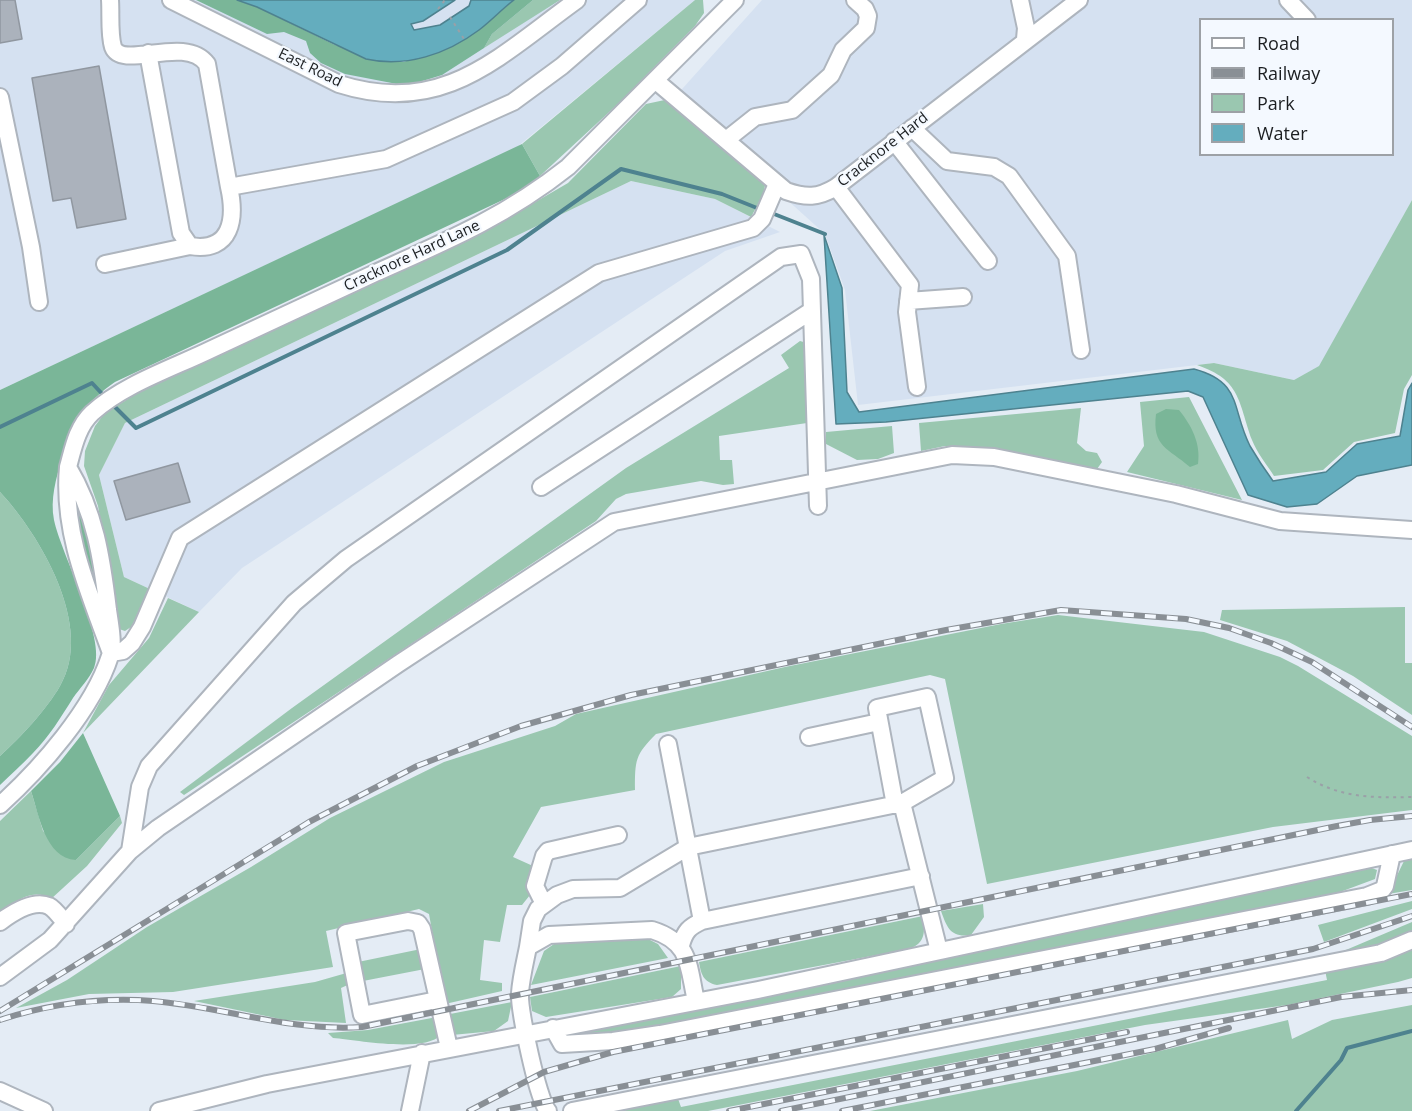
<!DOCTYPE html>
<style>
body{margin:0}
#map{position:relative;width:1412px;height:1111px;overflow:hidden;background:#e4ecf5;font-family:"Open Sans",sans-serif}
canvas{display:block}
.legend{position:absolute;left:1199px;top:18px;width:195px;height:138px;box-sizing:border-box;background:#f4f9ff;border:2px solid #9da1a6;margin:0;padding:8px 10px;list-style:none;font-size:18px;color:#1b1e21}
.legend li{display:flex;align-items:center;gap:12px;height:30px}
.legend b{width:30px;border:2px solid #9da1a6}
</style>
<div id="map">
<canvas width="1412" height="1111"></canvas>
<ul class="legend">
<li><b style="height:8px;background:#fff"></b>Road</li>
<li><b style="height:8px;background:#898f95"></b>Railway</li>
<li><b style="height:16px;background:#9ac7b0"></b>Park</li>
<li><b style="height:16px;background:#64adbe"></b>Water</li>
</ul>
</div>
<script>
const ctx = document.querySelector('canvas').getContext('2d');
ctx.lineJoin = 'round';
function fillPath(path, color) { ctx.fillStyle = color; ctx.fill(path, 'evenodd'); }
function trace(path, color, width, dash) { ctx.strokeStyle = color; ctx.lineWidth = width; ctx.lineCap = dash ? 'butt' : 'round'; ctx.setLineDash(dash || []); ctx.stroke(path); }
function label(font, color, halo, rows, align = 'center') {
  ctx.font = font + ' "Open Sans",sans-serif'; ctx.lineWidth = 4.5; ctx.setLineDash([]); ctx.textBaseline = 'middle'; ctx.strokeStyle = halo; ctx.fillStyle = color; for (const [text, x, y, turn = 0] of rows) {
    ctx.save(); ctx.translate(x, y); ctx.rotate((+turn || 0) * Math.PI / 180); ctx.textAlign = isNaN(turn) ? turn : align; if (halo) ctx.strokeText(text, 0, 0); ctx.fillText(text, 0, 0); ctx.restore();
  }
}
const built = new Path2D(`
 M0,0H695L517,147L0,390Z
 M762,0H1412V200L1320,366L1294,380L1214,363L858,405L845,290L825,234L674,98ZM1200,20H1392V154H1200Z
 M631,181L715,199L780,232L725,251L242,568L199,612L124,577L99,475L125,423Z`);
const green = new Path2D(`
 M533,0H560L484,48L492,34Z
 M695,0H703L704,13L695,26L620,102L540,176L522,144Z
 M674,98L766,181L763,195L751,217L715,199L631,181L125,423L99,475L124,577L152,590L131,627L125,631L119,629L98,506L84,466L85,451L95,426L104,414L142,390L328,302L477,236L568,183L646,104Z
 M1412,200V375L1404,389L1395,433L1354,442L1323,470L1274,476C1267,465 1257,453 1252,440C1238,401 1241,380 1197,365L1214,363L1294,380L1319,366Z
 M800,341L807,343V423L719,436L720,460H732L734,484L723,485L701,481L626,494L616,499L596,521L184,795L180,792L292,708L626,468L789,368L781,355Z
 M1189,397L1242,500L1127,472L1144,446L1140,402Z
 M1081,408L1077,443L1086,451L1097,453L1102,462L1097,469L945,446L921,451L919,423Z
 M892,426L894,453L878,459L857,460L826,444V432Z
 M0,492C40,535 95,627 60,686C47,709 20,738 0,756Z
 M168,598L199,612L83,733L109,685L149,638Z
 M1405,607V663H1412V715L1353,676L1287,641L1220,620L1222,610Z
 M1058,615L1204,632L1280,657L1298,666L1412,736V810L1273,827L987,884L945,679L930,675L656,734C635,755 635,760 635,790L541,807L513,857L533,866L530,895L522,905H507L500,942L484,940L480,980L502,983V991L445,1004L429,914L419,909L326,931L333,967L173,992L89,994L16,1008L67,980L147,927L251,867L330,818L444,762L555,726L576,714L785,667L1001,624Z
 M31,791L43,831L76,860L120,816L122,823L87,866L51,899C32,887 15,902 0,913V821Z
 M1412,858V890L1388,894L1404,861Z
 M1369,867L1377,870L1375,879L1324,898L652,1030L587,1035V1029L1148,916Z
 M1412,901V909L1324,942L1318,925Z
 M983,904L984,917L971,935C951,938 947,928 941,911Z
 M923,916C925,931 926,943 909,949L717,985C703,982 701,974 699,962Z
 M1412,922V932L1378,949L1334,955Z
 M646,938L658,944L668,958L531,985L544,951L554,944Z
 M1412,944V978L1398,982L1287,1005L1145,1025L708,1111H605L677,1096L681,1107L1327,980L1325,970Z
 M421,949L425,969L363,981L358,962Z
 M681,966V989L672,997L546,1017L532,1011L530,997Z
 M350,972L352,983L341,988L346,1023L285,1020L194,1001L315,982Z
 M512,1002L508,1021L494,1031L452,1035L445,1015Z
 M1412,1005V1111H870L1077,1071L1288,1020L1292,1039L1332,1020Z
 M437,1017L441,1035C424,1053 357,1040 333,1038L328,1033L368,1030Z`);
const forest = new Path2D(`
 M196,0H237L257,7L335,45L403,62L447,49L479,30L514,0H533L492,34L484,48L442,75L416,83L397,84L345,74L321,63L310,53L306,41L284,32L267,34Z
 M522,144L540,176L522,191L115,382C86,402 71,424 62,458C56,479 50,499 54,520C61,554 107,639 94,668C89,679 80,688 73,698C61,717 49,737 33,753C23,764 11,774 0,785V756C20,738 47,709 60,686C95,627 40,535 0,492V390Z
 M1166,409L1179,410C1192,426 1201,444 1198,464L1190,467C1168,448 1152,447 1156,414Z
 M74,487L93,543L100,609L80,546Z
 M83,733L120,816L76,860C45,858 39,815 31,791L60,762Z`);
const water = new Path2D(`
 M237,0H455L423,21L411,24L414,30L440,25L469,6L471,0H514C502,9 491,21 479,30C447,54 406,68 366,59L257,7Z
 M824,235L842,288L847,392L859,412L1194,369C1243,382 1231,409 1250,446C1257,458 1265,470 1273,481L1326,472L1357,444L1400,436L1408,390L1412,383V465L1357,476L1317,504L1287,507L1248,495L1203,397L1188,391L886,422L836,424Z`);
const stream = new Path2D(`
 M769,212L825,234
 M111,403L136,428L507,250L621,169L722,194L762,210
 M0,427L92,383L106,398
 M1296,1111L1341,1060L1347,1048L1412,1031`);
const building = new Path2D(`
 M0,0H15L22,39L0,43Z
 M99,66L126,219L77,228L71,198L53,201L32,78Z
 M178,463L190,502L126,520L114,481Z`);
const path = new Path2D(`
 M438,9L445,0
 M450,17L464,39
 M1307,777C1340,798 1374,798 1412,797`);
const minor = new Path2D(`
 M110,0C111,14 109,34 113,47C122,71 185,34 207,64L229,187L386,159L513,102L562,66L638,0
 M171,0L339,84C443,117 498,57 577,0
 M1020,0L1026,28L1025,39
 M1288,0L1307,20
 M148,53L181,233L190,246C232,253 236,218 229,187
 M656,81L786,191C806,198 818,198 836,187L1079,0
 M0,97L31,247L39,302
 M912,128L947,161L994,167L1009,176L1067,256L1081,350
 M726,140L755,117L792,110L831,75L843,50L866,28L868,16L865,9L855,0
 M894,141L988,261
 M836,187L910,285L907,312L917,387
 M105,264L190,246
 M908,301L963,297
 M68,467C73,449 77,427 92,413C124,384 173,368 212,349C265,324 319,299 373,274C445,242 505,217 568,167L735,0
 M541,487L811,311
 M111,653L123,651L132,643L142,627L180,538L599,273L753,228L762,219L777,184
 M809,737L879,722
 M668,744L702,921L921,876
 M0,805C40,769 93,709 110,656C114,643 110,624 108,610C102,559 95,512 68,467C62,533 89,592 111,653
 M895,805L877,708L927,697L945,778L902,803
 M130,851L140,787L149,766L294,603L346,559L781,257L801,254L811,279L818,506
 M544,904L535,886L544,856L548,851L618,835
 M0,922C12,913 33,899 49,906C55,909 61,918 66,924
 M681,945C685,931 689,927 702,921
 M528,947L532,921L538,909L557,895L573,889L620,888L688,847L902,803L939,951
 M0,977L50,940L130,851L158,828L398,664L614,522L952,455L994,457L1176,494L1280,521L1412,530
 M437,1000L362,1015L346,933L408,921L418,923L422,929L449,1048
 M553,1028L562,1044L613,1041L660,1034L1367,896L1382,890L1385,886L1392,854
 M0,1091L44,1111
 M159,1111L267,1084L758,990L1412,850
 M410,1111L422,1053
 M548,1111C538,1101 519,1010 520,993C521,978 525,962 528,947L549,935L652,930C691,942 688,966 696,1001
 M572,1111L1381,953L1412,940`);
const rail = new Path2D(`
 M0,1011L309,822L417,766L521,726L631,695L946,630L1061,610L1186,619L1229,628L1271,643L1312,662L1412,727
 M0,1020C49,1004 102,997 153,1001C224,1007 290,1032 362,1027L1337,826L1370,820L1412,816
 M469,1111L544,1072L613,1052L1412,894
 M499,1111L1313,949L1412,916
 M729,1111L1127,1032
 M781,1111L1341,997L1412,990
 M842,1111L1155,1049L1229,1028`);
const streetNames = [
 ["East Road",310,68,26],
 ["Cracknore Hard",883,150,-38],
 ["Cracknore Hard Lane",412,256,-25]
];
fillPath(built, '#d5e1f1');
fillPath(green, '#9ac7b0');
fillPath(forest, '#7ab698');
fillPath(water, '#64adbe');
trace(water, '#4e828f', 1.5);
trace(stream, '#4e828f', 4);
fillPath(building, '#abb2bc');
trace(building, '#9097a0', 1.5);
trace(minor, '#aeb5be', 20);
trace(path, '#9aa0a7', 2, [3, 4.5]);
trace(minor, '#fff', 16);
trace(rail, '#898f95', 6);
trace(rail, '#f4f9ff', 4, [11]);
label('15px', '#1b1e21', '#f4f9ff', streetNames);
</script>
